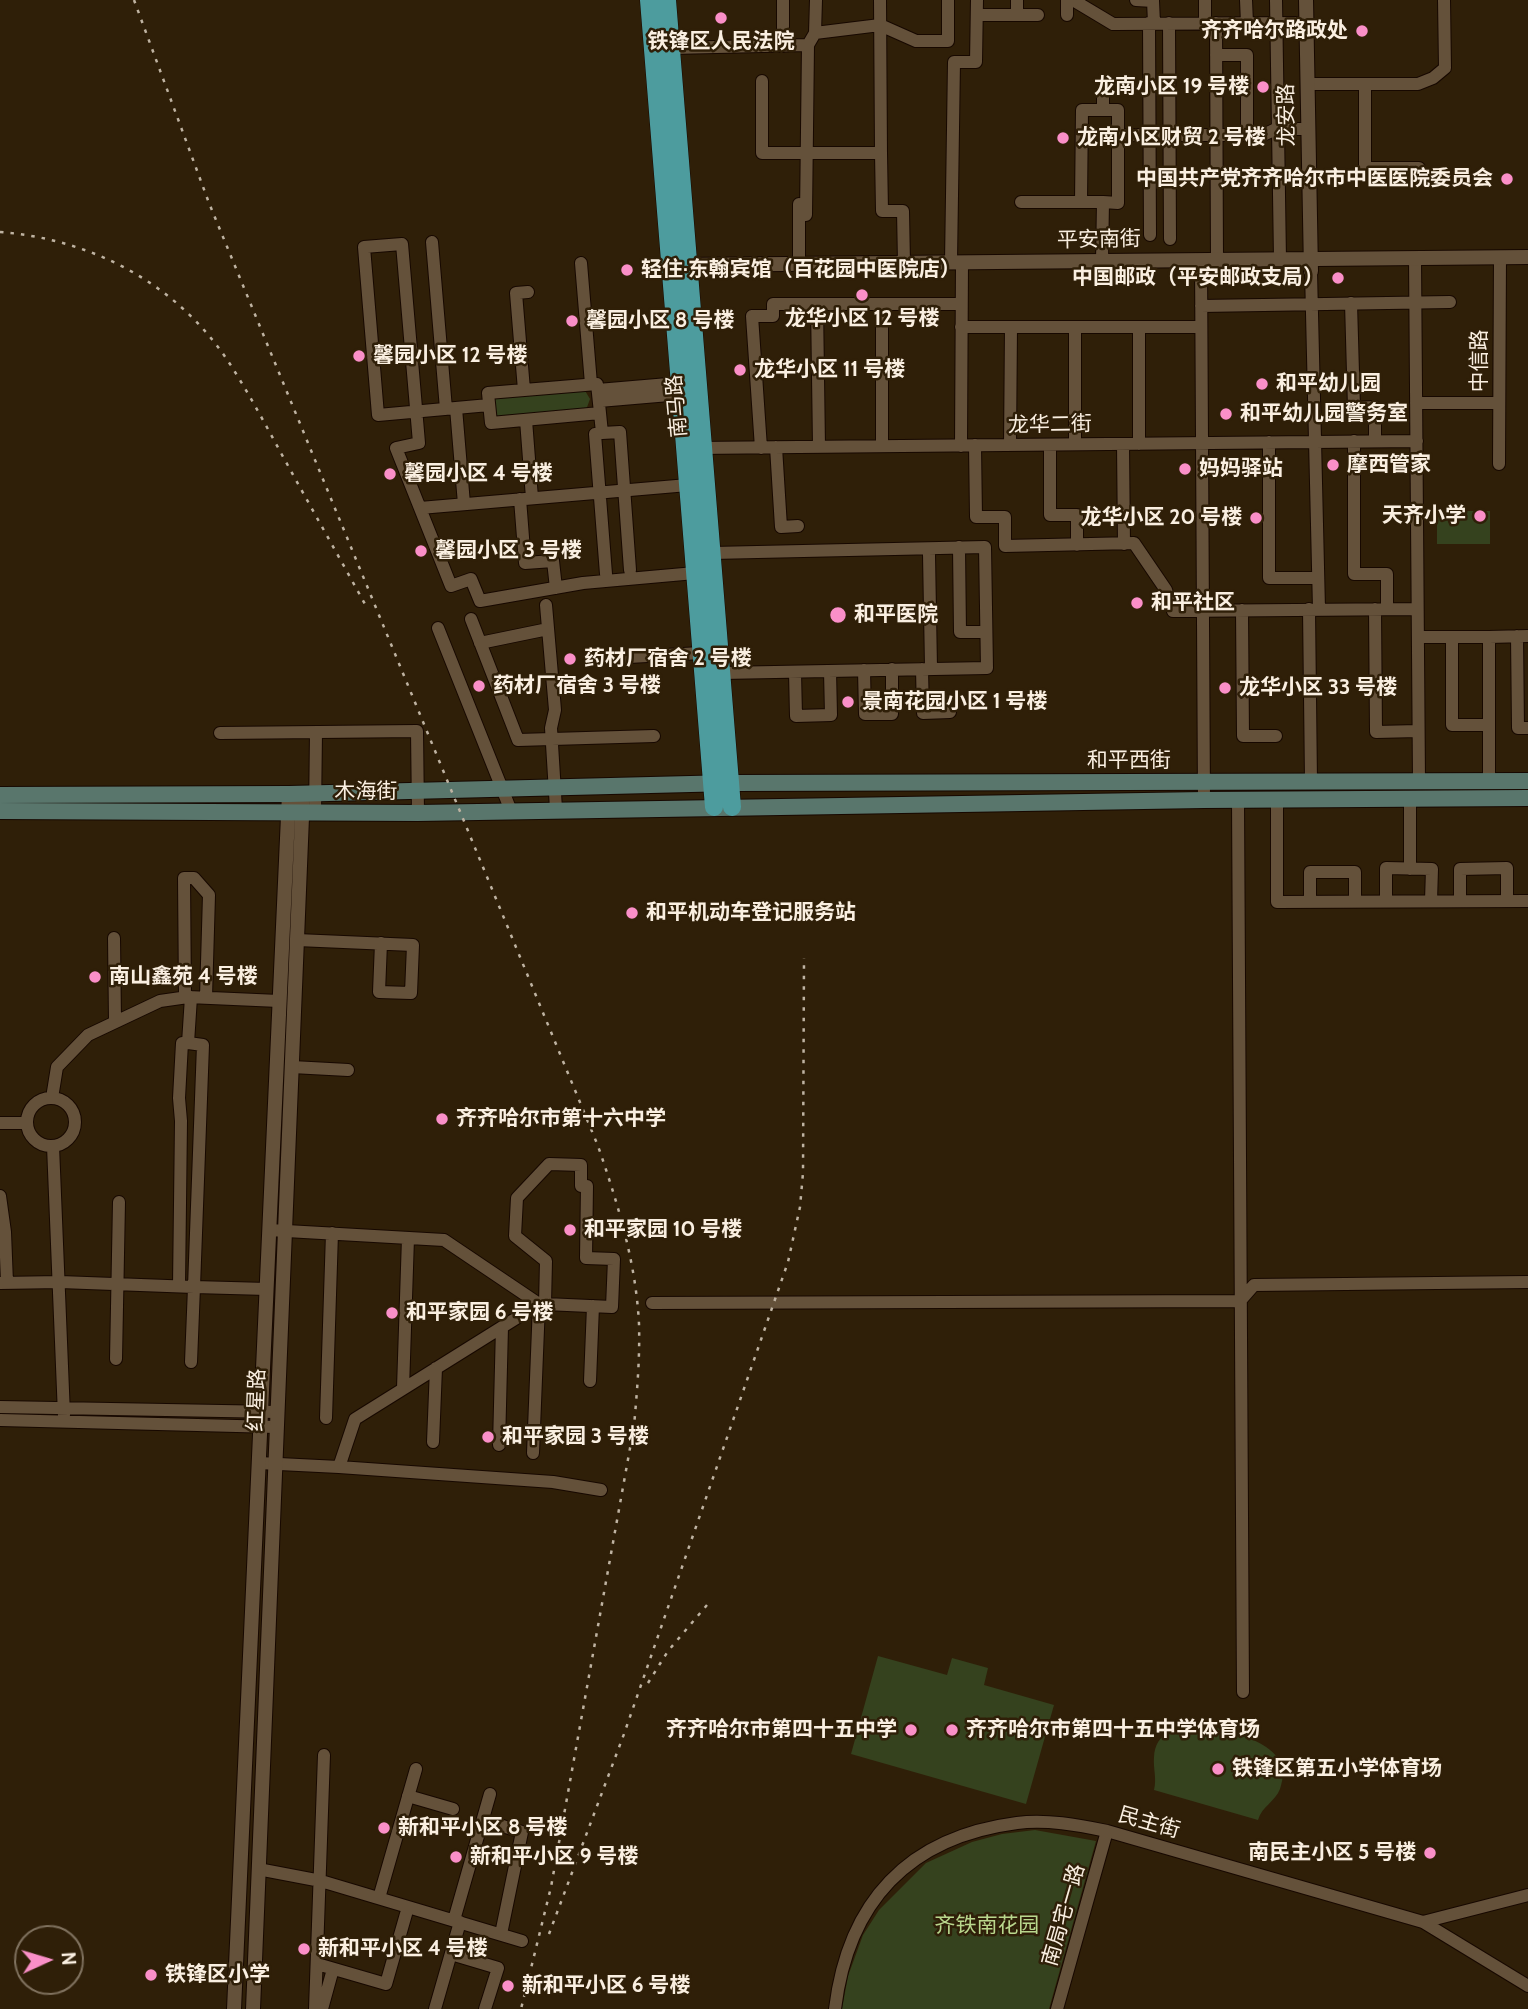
<!DOCTYPE html>
<meta charset="utf-8">
<style>
body{margin:0}
#map{position:relative;width:1528px;height:2009px;overflow:hidden;background:#2f1f08;font-family:Cabin,sans-serif}
canvas{display:block}
.north{position:absolute;left:14px;top:1925px;width:70px;height:70px;box-sizing:border-box;background:#2f1f08;border:2px solid #80725f;border-radius:50%;rotate:86deg;font-size:19px;font-weight:700;line-height:28px;text-align:center;color:#faefe1}
.north::after{content:'';display:block;margin:auto;width:24px;height:32px;background:#fa8fc8;clip-path:polygon(50% 0,100% 100%,50% 72%,0 100%)}
</style>
<div id="map">
<canvas width="1528" height="2009"></canvas>
<div class="north">N</div>
</div>
<script>
const ctx = document.querySelector('canvas').getContext('2d');
ctx.lineJoin = 'round';
function fillPath(path, color) { ctx.fillStyle = color; ctx.fill(path, 'evenodd'); }
function trace(path, color, width, dash) { ctx.strokeStyle = color; ctx.lineWidth = width; ctx.lineCap = dash ? 'butt' : 'round'; ctx.setLineDash(dash || []); ctx.stroke(path); }
function label(font, color, halo, rows, align = 'center') {
  ctx.font = font + ' Cabin,"Noto Sans SC",sans-serif'; ctx.lineWidth = 5; ctx.setLineDash([]); ctx.textBaseline = 'middle'; ctx.strokeStyle = halo; ctx.fillStyle = color; for (const [text, x, y, turn = 0] of rows) {
    ctx.save(); ctx.translate(x, y); ctx.rotate((+turn || 0) * Math.PI / 180); ctx.textAlign = isNaN(turn) ? turn : align; if (halo) ctx.strokeText(text, 0, 0); ctx.fillText(text, 0, 0); ctx.restore();
  }
}
const green = new Path2D(`
 M584,389L590,399L586,410L498,418L492,408L496,397Z
 M1437,511H1490V544H1437Z
 M878,1656L947,1675L952,1658L988,1668L984,1685L1054,1705L1026,1804L851,1754Z
 M1197,1723C1227,1732 1298,1741 1280,1789C1275,1802 1262,1806 1258,1820L1154,1790C1157,1778 1153,1769 1154,1757C1155,1733 1177,1725 1197,1723Z
 M1035,1830L1096,1841L1049,2009H842L848,1976L863,1935L879,1910L926,1863L972,1842L1002,1834Z`);
const minor = new Path2D(`
 M783,0V46
 M1073,0L1113,24L1306,23
 M1136,0L1153,1L1154,23
 M1205,0V23
 M1246,0L1247,23
 M1276,0L1280,259
 M977,15H1017V0
 M1017,15H1038
 M1067,15V0
 M1149,23L1150,235
 M1169,23L1170,239
 M1216,23L1217,260
 M815,33L816,0
 M808,45L815,33L880,25L916,41H948V0
 M671,48L808,45L806,215
 M1216,55H1247V135
 M762,81V153H881L880,0
 M1307,84H1418L1433,78L1445,68L1444,0
 M1365,84V168H1419
 M1127,135H1263L1276,129H1308
 M881,153L882,211H903L904,263
 M1021,202H1103L1102,261
 M1081,202L1082,110H1103
 M1103,202L1118,203V110H1103V94
 M799,204V264
 M432,242L446,409
 M1415,258L1419,781
 M1201,260L1204,800
 M951,262L954,62H976L977,0
 M581,263L591,384
 M1311,271L1319,609
 M1351,303L1354,408L1375,407V441
 M817,304L819,447
 M1201,306L1450,302
 M961,327H1201
 M597,384L600,413L491,423L488,393Z
 M524,390L516,293L528,292
 M598,390L680,383
 M599,401L681,394
 M1416,403H1499
 M489,405C452,408 415,412 378,415L364,247L402,244L419,443L396,448L451,586L471,579L480,601L583,583L695,573
 M456,408L464,504
 M600,413L602,433L620,432L630,570
 M526,420L532,498
 M595,434L606,574
 M1354,441V574H1387V609
 M1269,442V578H1318
 M1075,444V327
 M1123,444L1124,544
 M1139,444V327
 M975,445L976,517H1005V546L1134,543L1166,590L1173,611L1417,609
 M1010,445L1011,327
 M1050,445V515H1077V545
 M882,446V304
 M961,446L962,262
 M776,447L781,527L798,526
 M696,448L1417,441
 M761,448L752,316H773V304H961
 M1499,464L1500,257
 M520,499L525,563L553,561L556,588
 M420,508L688,485
 M959,547L960,632H986
 M712,553L985,547L987,668L722,673
 M929,554L931,668
 M546,605L555,710L551,728L556,809
 M1309,609L1311,782
 M1375,609L1376,732L1418,731
 M1242,610L1243,736H1276
 M471,619L518,740L654,736
 M438,628L511,811
 M1517,636L1518,728H1528
 M1418,637H1489V781
 M1452,637V725H1489
 M1489,637L1528,636
 M480,643L548,629
 M593,659L701,653
 M922,669L923,713L950,712
 M864,670L865,714H892V669
 M795,672L796,716L831,715L830,671
 M220,733L417,731L418,813
 M1410,799V869
 M1238,800L1243,1692
 M1277,800V902L1528,901
 M315,813L316,732
 M1310,901V872H1355V901
 M1386,901V868L1432,869L1431,901
 M1460,901V869L1507,868V901
 M114,938L115,1021
 M297,940L413,945L411,993L379,992L381,943
 M185,997L184,878H194L209,895L206,997
 M292,1067L348,1070
 M27 1122a24 24 0 1 1 48 0a24 24 0 1 1-48 0Z
 M52,1098L57,1067L88,1035L160,1001L188,997L279,1001
 M0,1123H27
 M53,1146L64,1415
 M0,1196L5,1232L7,1283
 M0,1283L60,1282L194,1287L203,1045L188,1043L191,997
 M179,1286L181,1121L179,1098L182,1043H188
 M652,1303L1240,1301L1254,1285L1528,1282
 M116,1359L119,1202
 M191,1362L194,1287L267,1289
 M590,1381L593,1306
 M403,1388L408,1238
 M0,1407L277,1412
 M326,1418L332,1233
 M0,1420L276,1427
 M433,1442L436,1368
 M499,1445L502,1327
 M533,1453L539,1304H545L612,1307L614,1259L586,1258L587,1186H581V1165L549,1164L517,1198L515,1236L546,1261L545,1304
 M259,1463L339,1467L355,1419L539,1304L444,1240L269,1230
 M339,1467L553,1482L601,1490
 M408,1796L453,1809
 M483,1820L522,1832L501,1934
 M258,1869L321,1881L522,1941
 M379,1898L416,1769
 M454,1920L490,1794
 M1423,1922L1528,1895
 M451,1954L498,1968L485,2009
 M317,1964L386,1984L408,1907
 M315,2009L324,1755
 M322,2009L333,1969
 M435,2009L460,1922
 M835,2009C848,1902 908,1837 1017,1823C1046,1819 1078,1825 1107,1831L1423,1922L1528,1986
 M1057,2009L1107,1831`);
const tertiary = new Path2D(`
 M1306,0L1311,271
 M679,265L1528,257
 M234,2009L289,794
 M253,2009L303,793`);
const secondary = new Path2D(`
 M0,795L289,794L731,783L1528,781
 M0,811L418,813L1204,800L1528,798`);
const primary = new Path2D(`
 M649,0L714,807
 M667,0L732,807`);
const rail = new Path2D(`
 M134,0L209,203L598,1146C618,1204 636,1263 639,1324C640,1358 637,1392 634,1426L551,1887L521,2009
 M0,232C91,239 176,283 228,361C247,390 264,422 281,453C309,504 338,555 366,606
 M648,1683L668,1651L707,1605
 M549,1934L624,1734L788,1262L800,1207L803,1173L804,958`);
const markers = [
 [721,18,7,"#fa8fc8"],
 [1362,31,7,"#fa8fc8"],
 [1263,87,7,"#fa8fc8"],
 [1063,138,7,"#fa8fc8"],
 [1507,179,7,"#fa8fc8"],
 [627,270,7,"#fa8fc8"],
 [1338,278,7,"#fa8fc8"],
 [862,295,7,"#fa8fc8"],
 [572,321,7,"#fa8fc8"],
 [359,356,7,"#fa8fc8"],
 [740,370,7,"#fa8fc8"],
 [1262,384,7,"#fa8fc8"],
 [1226,414,7,"#fa8fc8"],
 [1333,465,7,"#fa8fc8"],
 [1185,469,7,"#fa8fc8"],
 [390,474,7,"#fa8fc8"],
 [1480,516,7,"#fa8fc8"],
 [1256,518,7,"#fa8fc8"],
 [421,551,7,"#fa8fc8"],
 [1137,603,7,"#fa8fc8"],
 [838,615,9,"#fa8fc8"],
 [570,659,7,"#fa8fc8"],
 [479,686,7,"#fa8fc8"],
 [1225,688,7,"#fa8fc8"],
 [848,702,7,"#fa8fc8"],
 [632,913,7,"#fa8fc8"],
 [95,977,7,"#fa8fc8"],
 [442,1119,7,"#fa8fc8"],
 [570,1230,7,"#fa8fc8"],
 [392,1313,7,"#fa8fc8"],
 [488,1437,7,"#fa8fc8"],
 [911,1730,7,"#fa8fc8"],
 [952,1730,7,"#fa8fc8"],
 [1218,1769,7,"#fa8fc8"],
 [384,1828,7,"#fa8fc8"],
 [1430,1853,7,"#fa8fc8"],
 [456,1857,7,"#fa8fc8"],
 [304,1949,7,"#fa8fc8"],
 [151,1975,7,"#fa8fc8"],
 [508,1986,7,"#fa8fc8"]
];
const poiNames = [
 ["齐齐哈尔路政处",1348,31,"right"],
 ["铁锋区人民法院",721,42,"center"],
 ["龙南小区 19 号楼",1249,87,"right"],
 ["龙南小区财贸 2 号楼",1077,138],
 ["中国共产党齐齐哈尔市中医医院委员会",1493,179,"right"],
 ["轻住·东翰宾馆（百花园中医院店）",641,270],
 ["中国邮政（平安邮政支局）",1324,278,"right"],
 ["龙华小区 12 号楼",862,319,"center"],
 ["馨园小区 8 号楼",586,321],
 ["馨园小区 12 号楼",373,356],
 ["龙华小区 11 号楼",754,370],
 ["和平幼儿园",1276,384],
 ["和平幼儿园警务室",1240,414],
 ["摩西管家",1347,465],
 ["妈妈驿站",1199,469],
 ["馨园小区 4 号楼",404,474],
 ["天齐小学",1466,516,"right"],
 ["龙华小区 20 号楼",1242,518,"right"],
 ["馨园小区 3 号楼",435,551],
 ["和平社区",1151,603],
 ["和平医院",854,615],
 ["药材厂宿舍 2 号楼",584,659],
 ["药材厂宿舍 3 号楼",493,686],
 ["龙华小区 33 号楼",1239,688],
 ["景南花园小区 1 号楼",862,702],
 ["和平机动车登记服务站",646,913],
 ["南山鑫苑 4 号楼",109,977],
 ["齐齐哈尔市第十六中学",456,1119],
 ["和平家园 10 号楼",584,1230],
 ["和平家园 6 号楼",406,1313],
 ["和平家园 3 号楼",502,1437],
 ["齐齐哈尔市第四十五中学",897,1730,"right"],
 ["齐齐哈尔市第四十五中学体育场",966,1730],
 ["铁锋区第五小学体育场",1232,1769],
 ["新和平小区 8 号楼",398,1828],
 ["南民主小区 5 号楼",1416,1853,"right"],
 ["新和平小区 9 号楼",470,1857],
 ["新和平小区 4 号楼",318,1949],
 ["铁锋区小学",165,1975],
 ["新和平小区 6 号楼",522,1986]
];
const streetNames = [
 ["龙安路",1287,115,-91],
 ["平安南街",1099,240,-1],
 ["中信路",1480,361,-90],
 ["南马路",677,406,-95],
 ["龙华二街",1050,425,-1],
 ["和平西街",1129,761],
 ["木海街",366,792],
 ["红星路",257,1400,-88],
 ["民主街",1149,1823,16],
 ["南局宅一路",1064,1915,-74]
];
const parkNames = [
 ["齐铁南花园",987,1926]
];
fillPath(green, '#35421e');
trace(minor, '#170800', 14);
trace(tertiary, '#170800', 16);
trace(secondary, '#170800', 18);
trace(primary, '#170800', 19);
trace(minor, '#64513a', 12);
trace(tertiary, '#64513a', 14);
trace(secondary, '#59766c', 16);
trace(primary, '#4d9c9e', 18);
trace(rail, '#bfb3a2', 2.5, [3.5, 7]);
for (const [x, y, r, color] of markers) { const dot = new Path2D(); dot.arc(x, y, r, 0, 2 * Math.PI); ctx.fillStyle = color; ctx.fill(dot); trace(dot, '#2f1f08', 2.5); }
label('bold 21px', '#faefe1', '#2f1f08', poiNames, 'left');
label('21px', '#faefe1', '#2f1f08', streetNames);
label('21px', '#b9d78d', '#2f1f08', parkNames);
</script>
